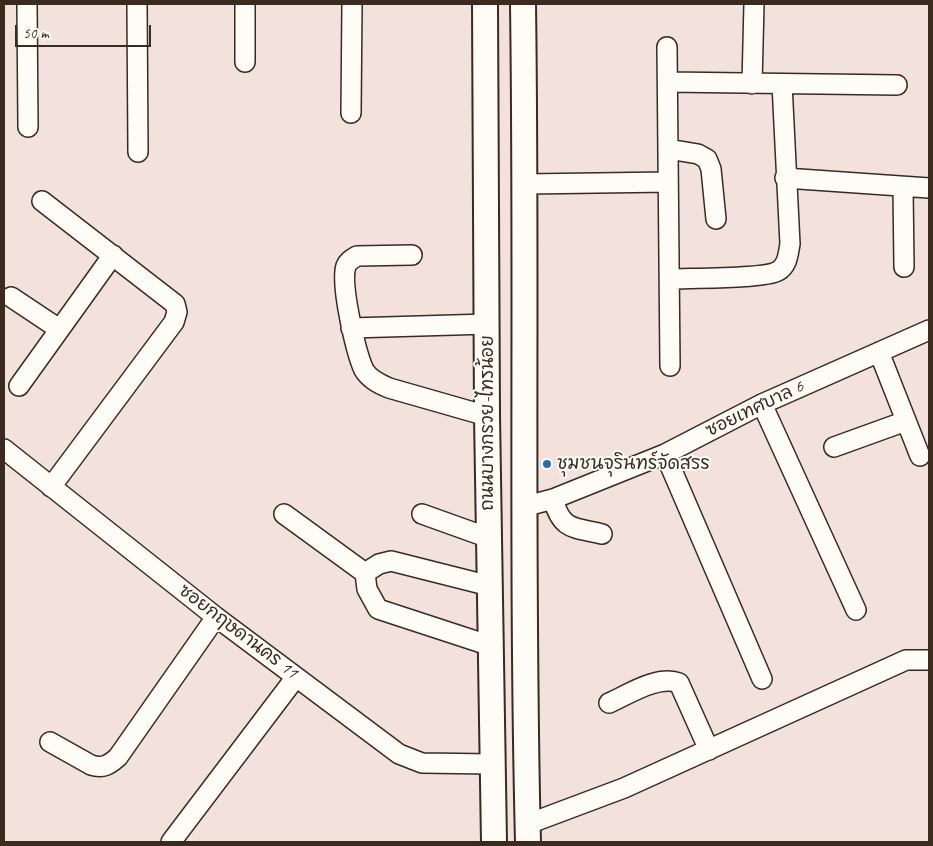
<!DOCTYPE html>
<meta charset="utf-8">
<style>
body{margin:0}
#map{position:relative;width:933px;height:846px;overflow:hidden;background:#f3e1dc;font-family:Caveat,sans-serif}
canvas{display:block}
.frame{position:absolute;inset:0;border:5px solid #3b2a1e;pointer-events:none}
.scale{position:absolute;left:15px;top:25px;width:136px;height:22px;box-sizing:border-box;border:2px solid #3b2a1e;border-top:0;padding-left:6px;font-size:15px;line-height:18px;white-space:nowrap;color:#3b2a1e;-webkit-text-stroke:4px #fdfcf7;paint-order:stroke}
</style>
<div id="map">
<canvas width="933" height="846"></canvas>
<div class="frame"></div>
<div class="scale">50 m</div>
</div>
<script>
const ctx = document.querySelector('canvas').getContext('2d');
ctx.lineJoin = 'round';
function trace(path, color, width, dash) { ctx.strokeStyle = color; ctx.lineWidth = width; ctx.lineCap = dash ? 'butt' : 'round'; ctx.setLineDash(dash || []); ctx.stroke(path); }
function label(font, color, halo, rows, align = 'center') {
  ctx.font = font + ' Caveat,"Playpen Sans Thai",sans-serif'; ctx.lineWidth = 4; ctx.setLineDash([]); ctx.textBaseline = 'middle'; ctx.strokeStyle = halo; ctx.fillStyle = color; for (const [text, x, y, turn = 0] of rows) {
    ctx.save(); ctx.translate(x, y); ctx.rotate((+turn || 0) * Math.PI / 180); ctx.textAlign = isNaN(turn) ? turn : align; if (halo) ctx.strokeText(text, 0, 0); ctx.fillText(text, 0, 0); ctx.restore();
  }
}
const minor = new Path2D(`
 M27,4L28,127
 M137,4L138,152
 M245,4V62
 M667,47L670,366
 M668,82L897,85
 M752,84L754,4
 M351,113L352,4
 M668,149L698,154L707,159L711,169L716,219
 M785,178L929,188
 M526,184L668,182
 M903,188L904,267
 M42,201L175,304L177,312L174,322L51,487
 M412,255L357,256C352,259 348,261 346,266C340,284 356,353 364,370C369,379 380,384 389,388L487,416
 M670,279C689,278 765,279 778,271C788,265 788,254 790,244L782,84
 M11,297L59,329
 M351,328L488,324
 M879,352L920,456
 M19,386L113,255
 M762,404L856,610
 M834,447L906,421
 M4,449L216,617L399,754L422,763L493,764
 M665,454L762,679
 M553,499C562,531 573,527 602,534
 M523,507L553,499L665,454L762,404L929,330
 M284,514L365,573L367,589L378,609L491,646
 M422,514L489,538
 M365,573L379,564L391,561L490,586
 M609,703C629,694 658,675 679,683L709,750
 M50,742L91,765C103,769 109,765 118,757L216,617
 M528,824L624,788L906,660H929
 M171,842L296,677`);
const major = new Path2D(`
 M485,4L487,416L494,842
 M523,4C527,283 521,563 528,842`);
const markers = [
 [547,464,5,"#1f6fb2"]
];
const streetNames = [
 ["ซอยเทศบาล 6",755,409,-26],
 ["ถนนบางกรวย-ไทรน้อย",488,423,-90],
 ["ซอยกฤษดานคร 11",238,632,37]
];
const poiNames = [
 ["ชุมชนจุรินทร์จัดสรร",557,464]
];
trace(minor, '#3b2a1e', 22);
trace(major, '#3b2a1e', 28);
trace(minor, '#fdfcf7', 19);
trace(major, '#fdfcf7', 24);
for (const [x, y, r, color] of markers) { const dot = new Path2D(); dot.arc(x, y, r, 0, 2 * Math.PI); ctx.fillStyle = color; ctx.fill(dot); trace(dot, '#fdfcf7', 2); }
label('18px', '#3b2a1e', '#fdfcf7', streetNames);
label('18px', '#3b2a1e', '#fdfcf7', poiNames, 'left');
</script>
